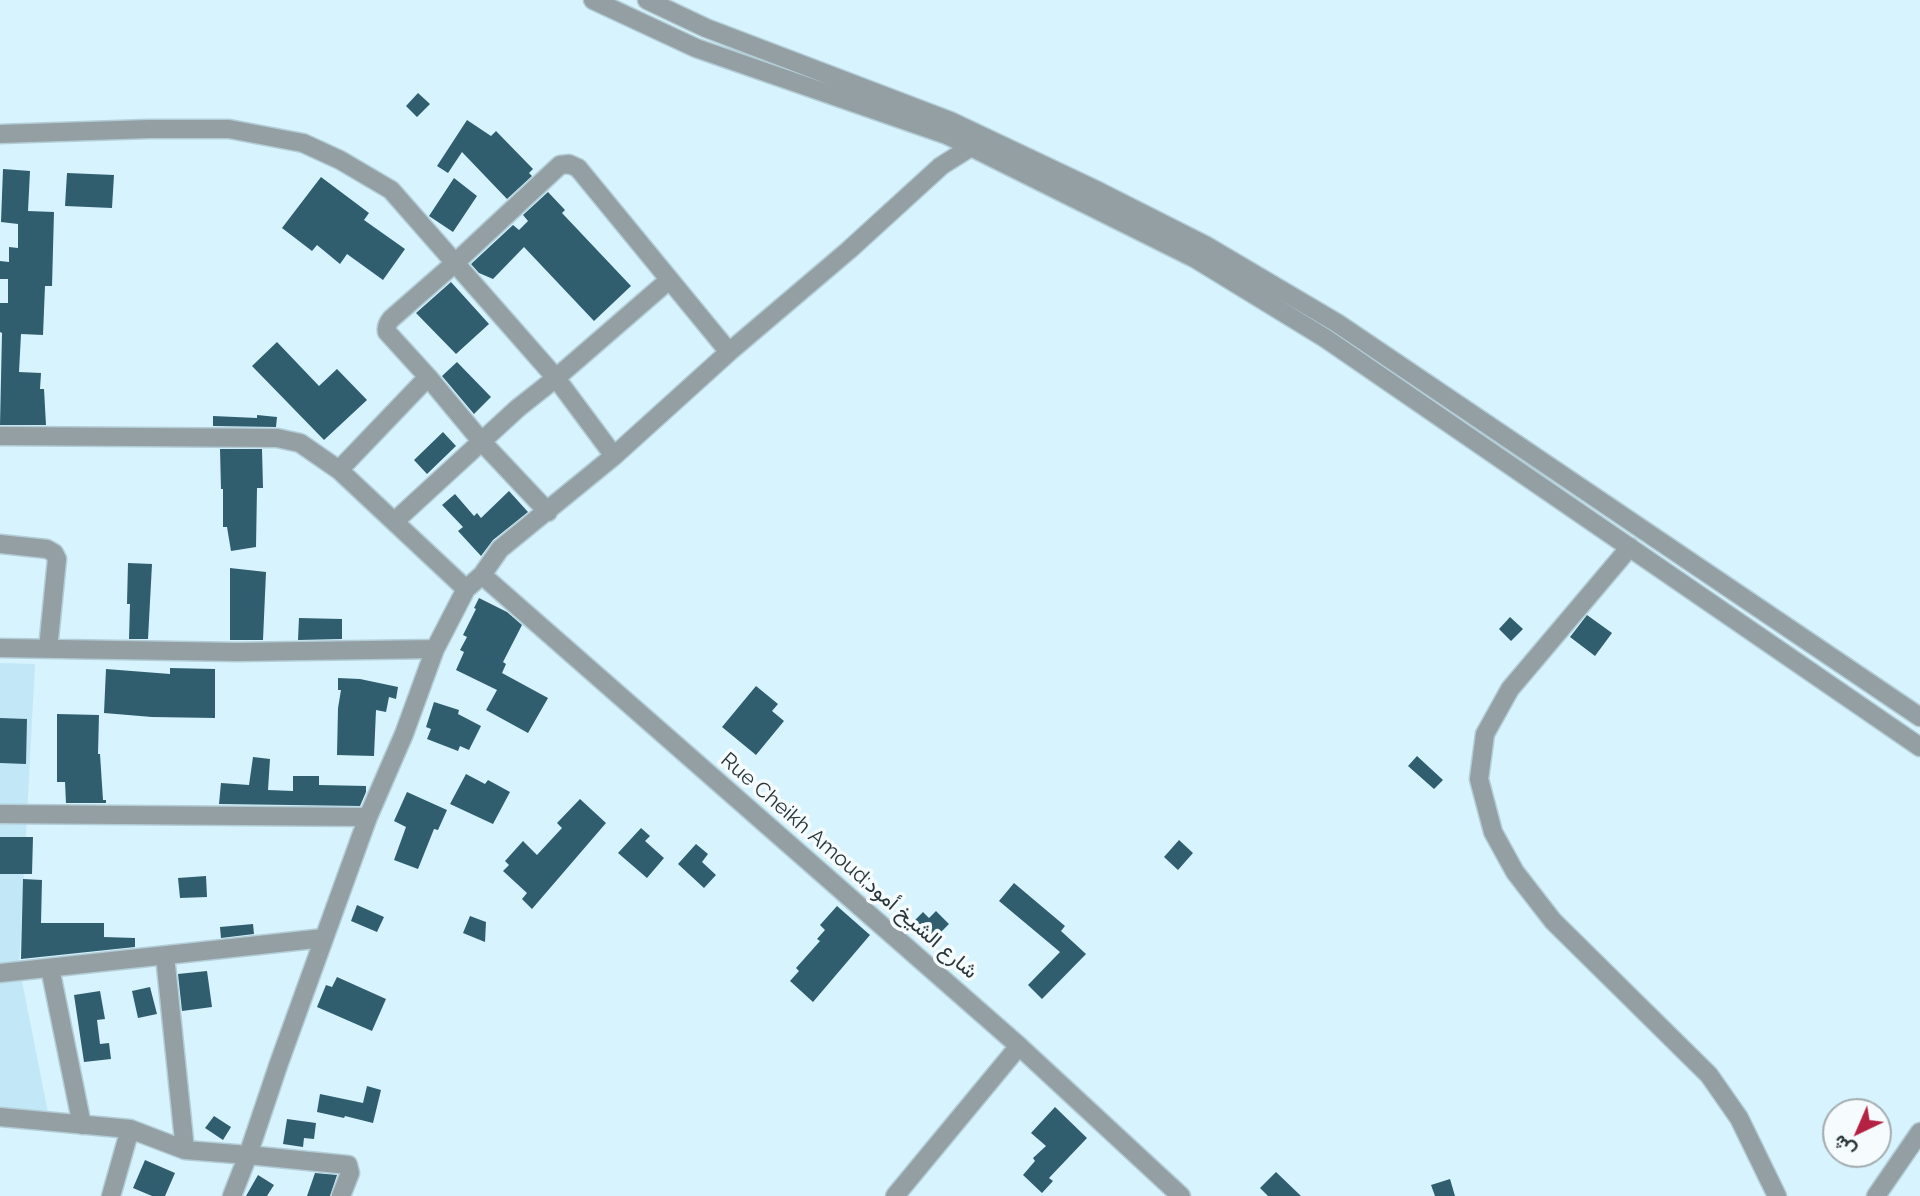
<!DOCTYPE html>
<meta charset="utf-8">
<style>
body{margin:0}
#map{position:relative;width:1920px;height:1196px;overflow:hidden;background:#d6f3fe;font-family:Raleway,Vazirmatn,sans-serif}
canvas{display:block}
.north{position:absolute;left:1822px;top:1098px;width:70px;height:70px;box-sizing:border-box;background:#f6fbfe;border:2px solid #a4acaf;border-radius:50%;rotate:224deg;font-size:19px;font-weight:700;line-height:28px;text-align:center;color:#293539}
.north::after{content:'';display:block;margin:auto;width:24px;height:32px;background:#b32143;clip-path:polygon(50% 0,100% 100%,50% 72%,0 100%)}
</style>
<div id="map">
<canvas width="1920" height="1196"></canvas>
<div class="north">ش</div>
</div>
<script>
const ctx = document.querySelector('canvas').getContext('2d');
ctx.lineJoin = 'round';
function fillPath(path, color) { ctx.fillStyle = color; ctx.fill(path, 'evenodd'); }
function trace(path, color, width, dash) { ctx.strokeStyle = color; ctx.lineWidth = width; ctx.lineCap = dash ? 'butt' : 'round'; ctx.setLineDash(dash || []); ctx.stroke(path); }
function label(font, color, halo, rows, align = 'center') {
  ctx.font = font + ' Raleway,Vazirmatn,sans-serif'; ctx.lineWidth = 7; ctx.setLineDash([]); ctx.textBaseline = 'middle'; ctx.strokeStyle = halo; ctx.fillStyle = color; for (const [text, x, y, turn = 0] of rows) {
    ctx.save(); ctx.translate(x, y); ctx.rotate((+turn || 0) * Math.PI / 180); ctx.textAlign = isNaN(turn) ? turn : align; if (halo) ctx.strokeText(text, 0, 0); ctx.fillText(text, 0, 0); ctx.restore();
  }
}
const built = new Path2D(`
 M0,663L35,664L19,966L50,1123L0,1117Z`);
const building = new Path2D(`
 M418,93L430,104L417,117L406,106Z
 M467,120L491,136L496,131L533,169L529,173L532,176L507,199L462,152L448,173L437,166Z
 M3,169L30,171L28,211L54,212L52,286H45L43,335L21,334L19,372L41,373L40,389H44L46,425H0L2,333L0,332V303H8V279H0V261L9,262V247L18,248V224L1,222Z
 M67,173L114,175L112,208L65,206Z
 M321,177L369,213L364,220L405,249L383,280L347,254L340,264L317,245L312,251L282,228Z
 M454,178L477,196L453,232L429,216Z
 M548,192L565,210L562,213L631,286L594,321L524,247L493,279L479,273L471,264L513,225L519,230L528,221L523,215Z
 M451,282L489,324L456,354L416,313Z
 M277,342L319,386L337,369L367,400L324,440L252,366Z
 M457,362L491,397L474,414L442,376Z
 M257,415L277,417L276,427L213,426V416L257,418Z
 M443,432L456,446L427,474L414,460Z
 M220,449H262L263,488H257L256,547L231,551L227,527H223V489H221Z
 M509,491L528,512L493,540L481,556L458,531L463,527L442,505L455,494L474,516L477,513L481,518Z
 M128,563L152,564L148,639H129L130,604H127Z
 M230,568L266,572L263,640H230Z
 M479,598L507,612L522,625L503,662L506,664L502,673L548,698L528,733L486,710L497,690L456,670L464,652L460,650L467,637L463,635L476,609L474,608Z
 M1587,615L1612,633L1595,656L1570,637Z
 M1510,617L1523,629L1511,641L1499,629Z
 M299,618L342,619V639L298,640Z
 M170,668L215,669V718L152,717L104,713L106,669L170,674Z
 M338,678L360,679L398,687L396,699L389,697L386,712L376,710L374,756L337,755L338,708L341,690H338Z
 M756,686L778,704L772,711L784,721L756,755L722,727Z
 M434,702L459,710L458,714L481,726L469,750L460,746L458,751L427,739L431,729L426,727Z
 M57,714L99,715L98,754H100L103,800H106V803H66L65,782H57Z
 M0,718L27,719L26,764L0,763Z
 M1417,756L1443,780L1434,789L1408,766Z
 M253,757L270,759L268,790L293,791V776H319V785L366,786V792L360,806L219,804L221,783L249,785Z
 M466,774L485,784L488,780L510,792L493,824L450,804Z
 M407,792L447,810L438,830L434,829L418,869L394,860L406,827L394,821Z
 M580,799L606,823L532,909L522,899L527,893L503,871L509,865L505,861L523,841L537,855L562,828L557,823Z
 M641,828L650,836L645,841L664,858L647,878L618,853Z
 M0,837H33L32,874H0Z
 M1179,840L1193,853L1178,870L1164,857Z
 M696,844L708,854L702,862L716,875L704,888L678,864Z
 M206,876L207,897L180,898L178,878Z
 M23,879L42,880L41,923H104V937L135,938V947L21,959Z
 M1014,883L1065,926L1061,931L1086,954L1042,999L1028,985L1060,952L999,901Z
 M357,905L384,917L377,932L351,921Z
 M837,906L870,935L813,1002L790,981L799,971L796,968L820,941L817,939L825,930L820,925Z
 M936,911L949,924L933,940L914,921L923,912L929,918Z
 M470,916L486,922L485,942L463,933Z
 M253,924L254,934L221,938L220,927Z
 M207,971L212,1007L182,1011L178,974Z
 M337,977L386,999L372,1031L317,1007L326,985L332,987Z
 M150,987L157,1014L138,1018L132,991Z
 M100,991L105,1019L97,1020L100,1044L109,1043L111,1059L84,1062L74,995Z
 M367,1086L381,1090L373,1123L345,1116L344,1118L317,1112L320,1094L363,1103Z
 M1055,1107L1087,1138L1049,1178L1053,1181L1042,1193L1023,1175L1035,1161L1033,1158L1046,1146L1031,1133Z
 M214,1116L231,1127L223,1140L205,1128Z
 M287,1119L316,1123L314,1139L304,1138L303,1147L283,1144Z
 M145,1160L175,1173L165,1196H152L133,1188Z
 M1276,1172L1301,1196H1268L1260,1188Z
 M315,1173L337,1175L330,1196H307Z
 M258,1175L274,1185L267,1196H246Z
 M1450,1179L1455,1196H1435L1431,1185Z`);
const minor = new Path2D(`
 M593,0L696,48L947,135L1196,259L1325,338L1920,747
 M647,0L706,28L950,121L1100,192L1205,245L1337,323L1920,717
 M0,134L149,129H229L303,143L340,160L391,190L556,378L614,456
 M0,436L277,438L300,443L339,470L466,589
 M339,470L428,377
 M548,512L482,442L428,377L387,332C386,327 387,324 391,319L455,263L560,165L569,164L578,168L729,352
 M395,521L518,408L556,378L669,280
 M0,544L47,549L54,553L57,559L48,649
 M1630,547L1510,689L1485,734L1479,779L1493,832L1515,872L1553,921L1709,1075L1739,1118L1777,1196
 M482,575L1019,1046L1181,1196
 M0,648L237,652L435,649
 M0,814L368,817
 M165,956L185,1150
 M50,968L82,1125
 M0,973L324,938
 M0,1117L130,1129L185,1150L248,1155L348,1165L350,1173L341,1196
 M111,1196L130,1129
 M232,1196L248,1155L279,1063L368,817L404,734L435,649L466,589L482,575L500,549L614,456L729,352L849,250L941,166L971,147
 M895,1196L1019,1046
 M1876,1196L1920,1132`);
const streetNames = [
 ["Rue Cheikh Amoud;شارع الشيخ أمود",849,866,41]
];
fillPath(built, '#c2e7f6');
fillPath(building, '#305e6f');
trace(minor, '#b3cdd7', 21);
trace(minor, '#939fa3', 18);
label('21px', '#293539', '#f6fbfe', streetNames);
</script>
